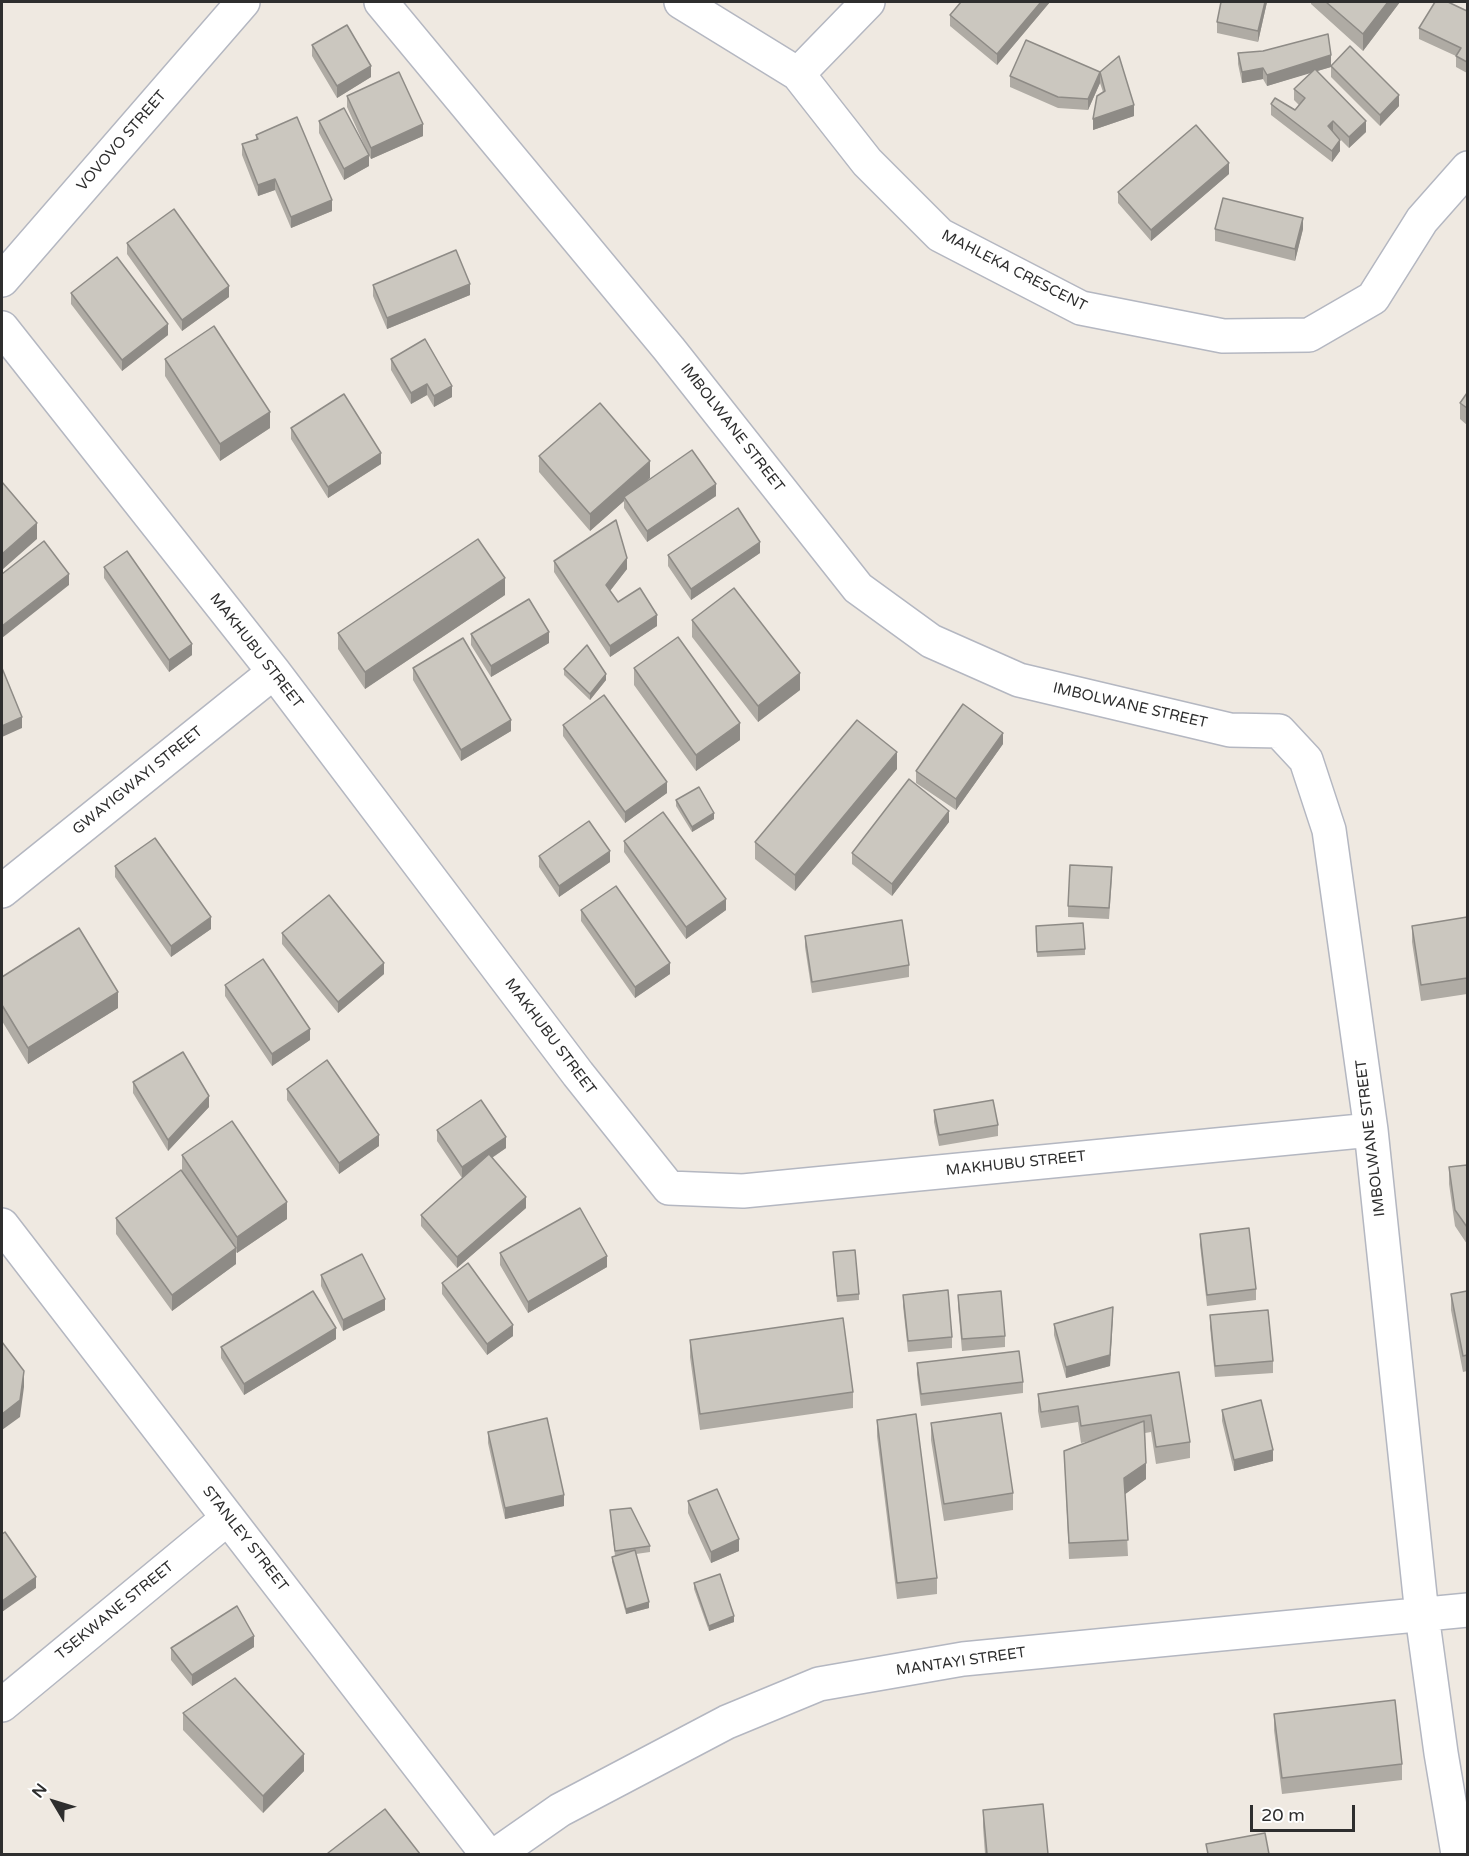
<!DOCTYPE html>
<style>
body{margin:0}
#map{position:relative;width:1469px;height:1856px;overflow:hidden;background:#efe9e1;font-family:"Varela Round",sans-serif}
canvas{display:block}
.frame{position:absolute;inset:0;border:3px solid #2e2e2e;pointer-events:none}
.north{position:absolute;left:24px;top:1772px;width:60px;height:60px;-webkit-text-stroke:4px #fff;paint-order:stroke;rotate:308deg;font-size:16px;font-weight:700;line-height:24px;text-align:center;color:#2e2e2e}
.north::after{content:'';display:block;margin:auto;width:21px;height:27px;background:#2e2e2e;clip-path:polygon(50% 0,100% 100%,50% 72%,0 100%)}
.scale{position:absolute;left:1250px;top:1805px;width:105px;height:27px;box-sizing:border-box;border:3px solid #2e2e2e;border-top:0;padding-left:8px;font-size:18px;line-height:21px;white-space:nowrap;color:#2e2e2e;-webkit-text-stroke:4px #fff;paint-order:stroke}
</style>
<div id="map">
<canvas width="1469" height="1856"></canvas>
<div class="frame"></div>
<div class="north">N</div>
<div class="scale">20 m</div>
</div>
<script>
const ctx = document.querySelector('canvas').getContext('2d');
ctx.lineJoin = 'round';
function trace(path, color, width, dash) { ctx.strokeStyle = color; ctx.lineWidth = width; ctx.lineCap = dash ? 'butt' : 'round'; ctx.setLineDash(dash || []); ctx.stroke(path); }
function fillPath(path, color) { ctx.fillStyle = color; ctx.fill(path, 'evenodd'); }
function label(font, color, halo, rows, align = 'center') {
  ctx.font = font + ' "Varela Round",sans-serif'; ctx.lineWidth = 4.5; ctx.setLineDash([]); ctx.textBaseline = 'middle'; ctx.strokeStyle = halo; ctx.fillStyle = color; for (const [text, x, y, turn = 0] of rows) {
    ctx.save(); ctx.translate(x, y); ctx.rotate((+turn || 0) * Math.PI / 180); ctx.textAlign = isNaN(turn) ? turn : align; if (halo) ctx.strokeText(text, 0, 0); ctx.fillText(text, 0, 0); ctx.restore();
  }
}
const street = new Path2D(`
 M381,2L669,349L858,588L931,641L1019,680L1230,730L1279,731L1306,760L1329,830L1371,1130L1422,1615L1441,1753L1458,1854
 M681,2L798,74L867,162L940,235L1081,308L1223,336L1309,335L1373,298L1422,220L1468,168
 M798,74L868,2
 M2,280L243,2
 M2,328L274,672L578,1074L669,1188L743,1191L1371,1130
 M2,891L274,672
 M2,1225L487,1854
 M2,1705L228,1518
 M497,1854L560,1810L727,1722L819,1684L963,1659L1468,1610`);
const wall = new Path2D(`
 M961,2H1050L997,65L950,26V15Z
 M1267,2L1258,42L1217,33V22Z
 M1311,2H1400L1363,51L1311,4Z
 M1467,11V73L1456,67V56L1419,39V28Z
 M312,45L371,77L337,98L312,56Z
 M1238,53L1331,65L1399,106L1380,126L1331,77V67L1317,71L1366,132L1349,148L1337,136L1340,151L1332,162L1271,115V104L1295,110L1299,105L1294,100V89L1312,72L1267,86L1263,79L1242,83L1238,64Z
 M1100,72L1134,116L1093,130L1103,92L1100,83L1088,110L1058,108L1010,87V76Z
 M347,96L423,136L371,159L369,156V166L344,180L319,133V121L366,149L347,107Z
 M256,135L332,211L291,228L275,190L258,196L242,155V144L256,139Z
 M1229,174L1151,241L1118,203V192Z
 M1215,229H1303L1295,261L1215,241Z
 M127,243L229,297L182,331L127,254Z
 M373,285L470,295L387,329L373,296Z
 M71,293L168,335L122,371L71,304Z
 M165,359L270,428L220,461L165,376Z
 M391,359L452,397L434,407L427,395L411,404L391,370Z
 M1467,393V425L1460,419V403Z
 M291,428L381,464L328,498L291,439Z
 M539,456L650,478L645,482L716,496L647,542L624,508V501L590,531L539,472Z
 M760,553L691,600L668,566V555Z
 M554,561L627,569L610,591L618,602L657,626L610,657L554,572Z
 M104,567L192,655L169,672L104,578Z
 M505,595L365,689L338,649V633Z
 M692,620L800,690L758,722L692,637Z
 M471,634L549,643L491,677L471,645Z
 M413,668L511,731L461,761L413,680Z
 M634,668L740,740L696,771L634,685Z
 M564,669L606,680L590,700L564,675Z
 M563,725L667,793L625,823L563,736Z
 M1003,744L956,810L916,783V771Z
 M897,769L795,891L755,859V842Z
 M676,800L714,819L692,832L676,806Z
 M949,822L892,896L852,864V853Z
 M624,841L726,910L686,939L624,852Z
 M539,856L610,862L559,897L539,867Z
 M115,866L211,929L171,957L115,877Z
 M1112,878L1109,919L1068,917V906Z
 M581,910L670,974L635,998L581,921Z
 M1467,917V994L1421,1001L1412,942V926Z
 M1036,926L1085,949V955L1037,957Z
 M282,933L384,974L338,1013L282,944Z
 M805,936L909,965V977L812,993L805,947Z
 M2,977L118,1008L28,1064L2,1021Z
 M225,985L310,1040L272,1066L225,996Z
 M133,1082L209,1107L168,1151L133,1093Z
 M287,1089L379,1146L339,1174L287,1100Z
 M934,1110L998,1125V1136L939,1146L934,1122Z
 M437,1130L506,1148L492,1158L526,1208L457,1268L421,1226V1215L462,1178L437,1141Z
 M182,1155L287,1219L237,1253L236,1252V1264L172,1311L116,1234V1218L182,1172Z
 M1467,1165V1244L1455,1226L1449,1184V1167Z
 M1200,1234L1256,1289V1300L1207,1306L1200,1245Z
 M833,1252L859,1294V1300L837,1302Z
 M500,1253L607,1267L528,1313L500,1265Z
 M321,1275L385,1310L343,1331L321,1286Z
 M442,1283L513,1336L487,1355L442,1294Z
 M1467,1291V1371L1463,1372L1451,1310V1294Z
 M903,1295L952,1337V1348L908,1352L903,1306Z
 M958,1295L1005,1336V1347L962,1351L958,1306Z
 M1210,1315L1273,1361V1373L1215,1377L1210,1327Z
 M1113,1318L1110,1366L1066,1378L1054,1335V1324Z
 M336,1339L244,1395L221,1358V1347Z
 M690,1340L853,1392V1408L700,1430L690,1357Z
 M917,1363L1023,1382V1393L921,1406L917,1375Z
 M1179,1372L1190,1442V1458L1156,1464L1151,1432L1145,1433L1146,1479L1125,1494L1128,1556L1069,1559L1064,1451L1090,1441L1081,1443L1078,1422L1041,1428L1038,1411V1394Z
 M1222,1410L1273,1461L1234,1471L1222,1421Z
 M877,1420L937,1578V1594L897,1599L877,1436Z
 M931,1423L1013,1493V1510L944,1521L931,1440Z
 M488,1432L564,1506L505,1519L488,1443Z
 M688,1501L739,1551L711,1563L688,1513Z
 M610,1510L650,1546V1552L636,1554L649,1608L626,1614L612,1562V1557L615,1556Z
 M694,1583L734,1622L709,1631L694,1589Z
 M254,1647L192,1686L171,1660V1648Z
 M183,1713L304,1771L263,1813L183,1730Z
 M1274,1714L1402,1764V1780L1282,1794L1274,1730Z
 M983,1810L1048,1854H985L983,1827Z`);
const shadedWall = new Path2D(`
 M1041,2H1050L997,65V54Z
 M1265,2H1267L1258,42V31Z
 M1388,2H1400L1363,51V34Z
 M1331,55V67L1267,86V75Z
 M371,66V77L337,98V86Z
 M1263,68V79L1242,83V72Z
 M1100,72V83L1088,110V99Z
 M1399,95V106L1380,126V115Z
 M1134,105V116L1093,130V119Z
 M1333,121V132L1328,126Z
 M1366,121V132L1349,148V137Z
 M423,124V136L371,159V148Z
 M1340,140V151L1332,162V151Z
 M369,155V166L344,180V169Z
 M1229,163V174L1151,241V230Z
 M275,179V190L258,196V185Z
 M332,200V211L291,228V217Z
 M1303,218V229L1295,261V249Z
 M470,284V295L387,329V318Z
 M229,286V297L182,331V320Z
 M168,324V335L122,371V360Z
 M427,384V395L411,404V393Z
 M452,386V397L434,407V396Z
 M270,412V428L220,461V444Z
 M381,453V464L328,498V487Z
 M650,461V478L625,500L624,497V501L590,531V514Z
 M716,484V496L647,542V531Z
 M37,523V539L2,570V554Z
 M760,542V553L691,600V589Z
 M627,558V569L606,596V585Z
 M69,574V585L2,638V626Z
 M505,578V595L365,689V672Z
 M657,615V626L610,657V646Z
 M549,632V643L491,677V666Z
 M192,644V655L169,672V660Z
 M800,673V690L758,722V706Z
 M606,674V680L590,700V694Z
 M22,717V728L2,737V726Z
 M511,720V731L461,761V750Z
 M740,723V740L696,771V755Z
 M1003,733V744L956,810V799Z
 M897,752V769L795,891V875Z
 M667,782V793L625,823V812Z
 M949,811V822L892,896V884Z
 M714,813V819L692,832V827Z
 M610,851V862L559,897V886Z
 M726,899V910L686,939V927Z
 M211,917V929L171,957V946Z
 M384,963V974L338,1013V1002Z
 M670,963V974L635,998V987Z
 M118,992V1008L28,1064V1048Z
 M310,1029V1040L272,1066V1054Z
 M209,1096V1107L168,1151V1140Z
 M379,1135V1146L339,1174V1163Z
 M506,1137V1148L462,1178V1167Z
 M526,1197V1208L457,1268V1257Z
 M287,1202V1219L237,1253V1237Z
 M236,1248V1264L172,1311V1295Z
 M607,1256V1267L528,1313V1302Z
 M385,1299V1310L343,1331V1320Z
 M1113,1307L1110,1366L1066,1378V1367Z
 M513,1325V1336L487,1355V1344Z
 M336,1328V1339L244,1395V1384Z
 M24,1371V1387L20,1417L2,1430V1414Z
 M1273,1450V1461L1234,1471V1460Z
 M1146,1463V1479L1124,1495V1478Z
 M564,1495V1506L505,1519V1508Z
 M739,1539V1551L711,1563V1552Z
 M36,1577V1588L2,1612V1601Z
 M649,1602V1608L626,1614V1609Z
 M734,1616V1622L709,1631V1626Z
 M254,1636V1647L192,1686V1675Z
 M304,1754V1771L263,1813V1796Z`);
const building = new Path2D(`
 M961,2H1041L997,54L950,15Z
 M1221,2H1265L1258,31L1217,22Z
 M1326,2H1388L1363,34Z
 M1435,2H1448L1467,11V62L1456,56L1461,48L1419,28Z
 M347,25L371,66L337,86L312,45Z
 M1328,34L1331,55L1267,75L1263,68L1242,72L1238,53L1263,51Z
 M1026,40L1100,72L1088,99L1058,97L1010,76Z
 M1350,46L1399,95L1380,115L1331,66Z
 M1119,56L1134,105L1093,119L1097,96L1105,91L1100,72Z
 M1315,69L1366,121L1349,137L1333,121L1328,126L1340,140L1332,151L1271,104L1275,98L1295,110L1305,98L1294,89Z
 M399,72L423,124L371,148L347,96Z
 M344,108L369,155L344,169L319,121Z
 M297,117L332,200L291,217L275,179L258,185L242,144L258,139L256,135Z
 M1196,125L1229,163L1151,230L1118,192Z
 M1223,198L1303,218L1295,249L1215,229Z
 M174,209L229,286L182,320L127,243Z
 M456,250L470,284L387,318L373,285Z
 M117,257L168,324L122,360L71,293Z
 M214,326L270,412L220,444L165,359Z
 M425,339L452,386L434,396L427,384L411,393L391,359Z
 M1467,393V408L1460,403Z
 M344,394L381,453L328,487L291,428Z
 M600,403L650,461L590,514L539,456Z
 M692,450L716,484L647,531L624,497Z
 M2,482L37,523L2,554Z
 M738,508L760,542L691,589L668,555Z
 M616,520L627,558L606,585L618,602L640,588L657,615L610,646L554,561Z
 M478,539L505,578L365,672L338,633Z
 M44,541L69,574L2,626V574Z
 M127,551L192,644L169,660L104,567Z
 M734,588L800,673L758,706L692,620Z
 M529,599L549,632L491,666L471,634Z
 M678,637L740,723L696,755L634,668Z
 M463,638L511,720L461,750L413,668Z
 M587,645L606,674L590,694L564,669Z
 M2,668L22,717L2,726Z
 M604,695L667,782L625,812L563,725Z
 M963,704L1003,733L956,799L916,771Z
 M857,720L897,752L795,875L755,842Z
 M909,779L949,811L892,884L852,853Z
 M699,787L714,813L692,827L676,800Z
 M663,812L726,899L686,927L624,841Z
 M589,821L610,851L559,886L539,856Z
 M155,838L211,917L171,946L115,866Z
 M1070,865L1112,867L1109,908L1068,906Z
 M616,886L670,963L635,987L581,910Z
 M329,895L384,963L338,1002L282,933Z
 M1467,917V978L1421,985L1412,926Z
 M902,920L909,965L812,982L805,936Z
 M1083,923L1085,949L1037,952L1036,926Z
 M79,928L118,992L28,1048L2,1005V977Z
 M263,959L310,1029L272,1054L225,985Z
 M183,1052L209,1096L168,1140L133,1082Z
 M327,1060L379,1135L339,1163L287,1089Z
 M481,1100L506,1137L462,1167L437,1130Z
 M993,1100L998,1125L939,1135L934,1110Z
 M232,1121L287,1202L237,1237L182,1155Z
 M489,1154L526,1197L457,1257L421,1215Z
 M1467,1165V1227L1455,1210L1449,1167Z
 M181,1170L236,1248L172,1295L116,1218Z
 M580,1208L607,1256L528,1302L500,1253Z
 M1249,1228L1256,1289L1207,1295L1200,1234Z
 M855,1250L859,1294L837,1296L833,1252Z
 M362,1254L385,1299L343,1320L321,1275Z
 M468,1263L513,1325L487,1344L442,1283Z
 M948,1290L952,1337L908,1341L903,1295Z
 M313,1291L336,1328L244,1384L221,1347Z
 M1001,1291L1005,1336L962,1339L958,1295Z
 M1467,1291V1355L1463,1356L1451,1294Z
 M1113,1307L1110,1355L1066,1367L1054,1324Z
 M1268,1310L1273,1361L1215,1366L1210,1315Z
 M843,1318L853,1392L700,1414L690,1340Z
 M2,1342L24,1371L20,1400L2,1414Z
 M1019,1351L1023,1382L921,1394L917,1363Z
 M1179,1372L1190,1442L1156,1447L1151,1415L1081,1426L1078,1406L1041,1412L1038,1394Z
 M1261,1400L1273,1450L1234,1460L1222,1410Z
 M1001,1413L1013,1493L944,1504L931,1423Z
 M916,1414L937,1578L897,1583L877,1420Z
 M547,1418L564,1495L505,1508L488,1432Z
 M1144,1421L1146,1463L1124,1478L1128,1540L1069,1543L1064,1451Z
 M717,1489L739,1539L711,1552L688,1501Z
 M631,1508L650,1546L615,1551L610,1510Z
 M5,1532L36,1577L2,1601V1534Z
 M635,1550L649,1602L626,1609L612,1557Z
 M720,1574L734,1616L709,1626L694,1583Z
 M237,1606L254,1636L192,1675L171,1648Z
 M235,1678L304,1754L263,1796L183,1713Z
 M1395,1700L1402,1764L1282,1778L1274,1714Z
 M1043,1804L1048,1854H987L983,1810Z
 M385,1809L420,1854H328V1853Z
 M1265,1833L1269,1854H1208L1206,1844Z`);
const streetNames = [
 ["VOVOVO STREET",122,141,-49],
 ["MAHLEKA CRESCENT",1014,271,27],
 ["IMBOLWANE STREET",732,428,52],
 ["MAKHUBU STREET",256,651,52],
 ["IMBOLWANE STREET",1130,706,13],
 ["GWAYIGWAYI STREET",138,781,-39],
 ["MAKHUBU STREET",550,1037,53],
 ["IMBOLWANE STREET",1371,1138,-97],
 ["MAKHUBU STREET",1016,1164,-6],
 ["STANLEY STREET",245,1539,52],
 ["TSEKWANE STREET",115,1611,-39],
 ["MANTAYI STREET",961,1662,-8]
];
trace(street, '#b4b7c1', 36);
trace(street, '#fff', 33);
fillPath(wall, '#afaba4');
fillPath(shadedWall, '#8e8b86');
fillPath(building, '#cbc7bf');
trace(building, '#8e8b86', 1.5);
label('15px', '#2e2e2e', '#fff', streetNames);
</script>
